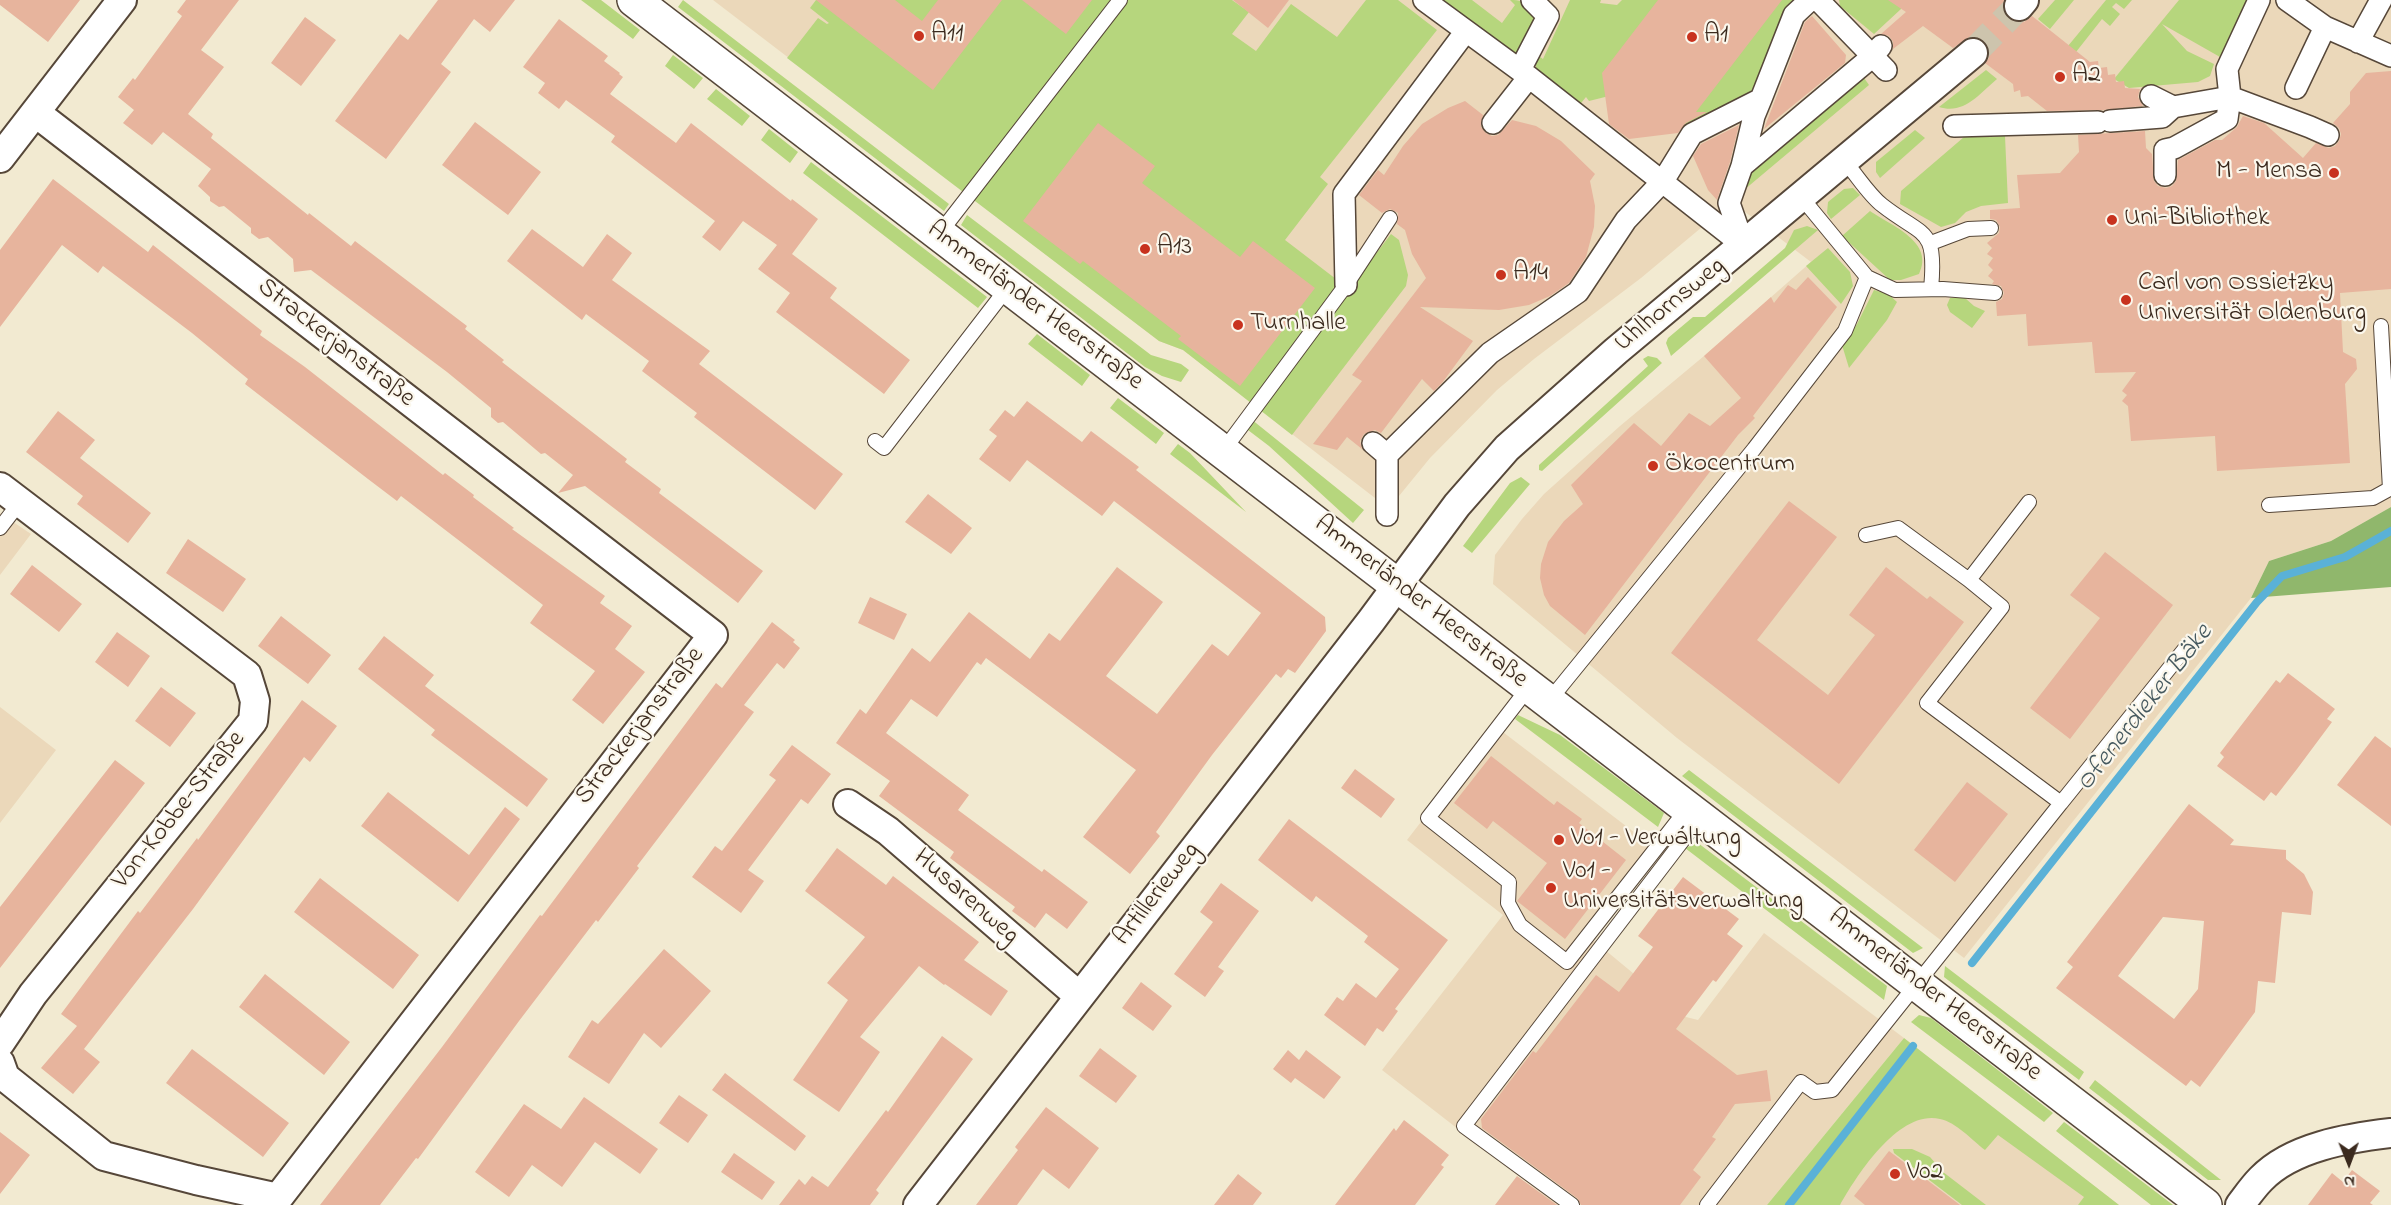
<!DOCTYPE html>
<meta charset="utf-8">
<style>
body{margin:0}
#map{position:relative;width:2391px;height:1205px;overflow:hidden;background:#f2ead1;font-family:"Indie Flower",sans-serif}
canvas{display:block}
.north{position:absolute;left:2319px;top:1133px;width:60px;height:60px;-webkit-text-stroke:4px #fbf7ec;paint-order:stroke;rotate:179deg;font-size:16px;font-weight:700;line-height:24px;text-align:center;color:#3b2a1e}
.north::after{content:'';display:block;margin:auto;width:21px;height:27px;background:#3b2a1e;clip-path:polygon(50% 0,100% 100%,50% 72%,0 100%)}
</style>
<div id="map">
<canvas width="2391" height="1205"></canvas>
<div class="north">N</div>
</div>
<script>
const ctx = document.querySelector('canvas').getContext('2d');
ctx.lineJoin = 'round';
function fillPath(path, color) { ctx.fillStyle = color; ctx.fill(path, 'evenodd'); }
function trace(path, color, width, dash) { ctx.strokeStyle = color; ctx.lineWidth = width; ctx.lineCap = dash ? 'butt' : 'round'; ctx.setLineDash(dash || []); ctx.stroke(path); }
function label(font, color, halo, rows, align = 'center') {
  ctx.font = font + ' "Indie Flower",sans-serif'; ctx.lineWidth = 4.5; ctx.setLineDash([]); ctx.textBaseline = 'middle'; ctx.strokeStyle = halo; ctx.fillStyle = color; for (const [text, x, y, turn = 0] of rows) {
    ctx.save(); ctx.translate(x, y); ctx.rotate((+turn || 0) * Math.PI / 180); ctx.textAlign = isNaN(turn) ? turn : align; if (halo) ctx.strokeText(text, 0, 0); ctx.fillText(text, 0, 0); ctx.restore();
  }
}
const built = new Path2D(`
 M713,0H2391V507L2331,541L2269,561L2251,598L1964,958L1677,738L1493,584L1495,555L1522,519L1544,494L1620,426L1704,356L1811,262L1732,202L1641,278L1534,359L1497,390L1430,458L1399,496L1375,498L1183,350L1159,341Z
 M0,513L31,534L0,575Z
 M0,707L56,750L0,823Z
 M1495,726L1660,852L1593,940L1686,1017L1698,1020L1764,933L1904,1038L1767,1205H1556L1382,1070L1503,915L1407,840Z
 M1939,1066L1995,1110L2119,1205H1833Z`);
const green = new Path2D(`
 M581,0H601L640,30L633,39Z
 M683,0L949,204L944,211L678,7Z
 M816,0H1232L1249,12L1232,34L1256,51L1291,4L1337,37L1366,0H1398L1437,30L1320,177L1328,184L1285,240L1349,289L1391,234L1399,240L1408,275L1406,286L1292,435L1183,350L1159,341L787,58L818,18L827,24L829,23L810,8Z
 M1433,0H1472L1502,23L1515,5L1510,0C1529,0 1530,6 1537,22L1515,57Z
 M1570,0H1601L1600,3L1617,5L1622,0H1663L1609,96L1589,101L1586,97L1577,108L1536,78V54L1543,59Z
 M1778,0H1797L1753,101L1678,129Z
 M1839,0H1904L1901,9L1874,34L1840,6Z
 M2055,0H2074L2050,29L2038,19Z
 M2106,0H2132L2124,9L2116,3L2112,7L2120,14L2110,26L2102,19L2076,52L2068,46Z
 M2179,0H2249L2220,57L2162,24L2187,51L2214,64L2210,76L2198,82L2129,88L2114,79Z
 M673,55L703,78L694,89L665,66Z
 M1986,70L1997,79C1979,94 1964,115 1939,107Z
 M1862,75L1869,85L1744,190L1754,164Z
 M716,89L750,116L742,126L707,99Z
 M769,129L798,152L790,163L761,140Z
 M1915,130L1925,138L1880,178L1876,172V162Z
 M2005,136L2008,203L1981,206L1966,212L1955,223L1941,227L1900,204L1901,191L1964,137Z
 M811,162L987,297L978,308L803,173Z
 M1853,188L1860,195L1831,219L1827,213L1828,202L1844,189Z
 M1870,211C1892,226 1935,242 1919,274L1901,280H1890L1842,236Z
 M967,215L1151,355L1181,364L1189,370L1181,382L1162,376L1145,367L961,225Z
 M1807,226L1818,230L1671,356L1666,343L1668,338L1693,317H1705L1785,248L1794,230Z
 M1828,248L1850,272L1853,286L1841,304L1806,266Z
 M1874,290L1888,294L1897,302L1887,320L1849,368L1842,345L1857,324Z
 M1950,298H1965L1974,306L1985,311L1972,328L1950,312L1947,305Z
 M1037,334L1090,375L1082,386L1028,344Z
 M1648,356L1657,358L1662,363L1542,471L1539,470V465L1648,366L1643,359Z
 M1118,398L1164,433L1156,444L1110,408Z
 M1251,419L1364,510L1353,523L1269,446L1244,427Z
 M1178,444L1190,453L1246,512L1170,454Z
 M1521,477L1530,484L1472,553L1463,546L1510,483Z
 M1518,715L1560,735L1664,813L1658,827L1515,719Z
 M1689,770L1923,948L1913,953L1682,776Z
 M1698,843L1887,986L1884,1000L1685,848Z
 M1945,966L2084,1072L2079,1080L1944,977Z
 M1919,1015L1931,1018L2053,1113L2044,1122L1911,1022Z
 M1904,1038L2119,1205H2078L2084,1197L1998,1135L1985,1150C1973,1141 1956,1122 1940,1119C1899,1109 1857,1175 1840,1205H1767Z
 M2095,1080L2221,1180H2208L2089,1088Z
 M2064,1122L2173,1205H2151L2056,1131Z
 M1893,1149H1912L1930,1157L1943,1172L1986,1205H1962L1894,1153Z`);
const forest = new Path2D(`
 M2391,507V587L2251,598L2269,561L2331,541Z`);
const stream = new Path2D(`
 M1972,963L2257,602L2282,576L2345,557L2391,531
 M1789,1205L1913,1046`);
const building = new Path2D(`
 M0,0H80L48,42L0,5Z
 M186,0H239L201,50L224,67L188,114L213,134L211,138L308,215L309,213L351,246L355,241L467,326L465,329L504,360L502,362L627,459L625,462L661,489L659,493L763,571L738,603L585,486L558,493L573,475L545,453L541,454L503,422L498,423L491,417V408L447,372L311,270L294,272L293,259L268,237L259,239L251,233V228L224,206L219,207L210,201V197L198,186L211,169L163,132L152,145L123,123L134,110L118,97L133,78L135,80L182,16L177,12Z
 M438,0H515L490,32L474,19L441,64L451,72L386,159L335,121L400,34L408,40Z
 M816,0H895L922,21L938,0H1002L933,90Z
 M1022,0H1092L1066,34Z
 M1233,0H1289L1268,28Z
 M1658,0H1782L1696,112H1707L1686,123L1678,133L1629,139L1609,124L1602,73Z
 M1888,0H2004L2003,11L2009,19L2017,22H2024L2032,16L2090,62L2098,61L2099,68L2107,67L2108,75L2115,74L2116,82L2124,81L2125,88L2140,89L2138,97L2143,106L2103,110L2047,111L2028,96L2021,97L2020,90L2014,92L2013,84L1985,63L1989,58V50L1985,42L1978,37H1970L1953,48L1923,26L1893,49V42L1889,36L1881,34L1906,12Z
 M1812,16L1846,55L1845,63L1764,129L1805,22Z
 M305,17L336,40L301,86L271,63Z
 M559,19L608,56L604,61L620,73L619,74L623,77L610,94L676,143L691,123L791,201L792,199L818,219L792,254L837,288L830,298L910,360L884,394L776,312L790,293L758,269L777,245L743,221L720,251L702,237L715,221L611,142L615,136L566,100L559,109L538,93L545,83L523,67Z
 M2391,71V289L2340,293L2343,352L2356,359L2357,369L2345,384L2350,463L2217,471L2215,436L2131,441L2128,406L2122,401L2127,395L2122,391L2136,372L2095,373L2092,342L2028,346L2026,314L1997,316L1996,302L2002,299L2004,293L2001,286L1992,284L1994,281L1988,276L1993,270L1988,265L1993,258L1987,254L1992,248L1987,243L1999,233L2000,227L1996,220L1990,219V210L2020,208L2017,175L2060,173L2079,152L2078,135L2145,131L2146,148L2152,154L2154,181L2158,186L2166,188L2172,186L2176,181L2178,160L2215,140H2222L2237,127L2243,116L2264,123L2303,158L2316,143L2329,148L2335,146L2339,141L2341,134L2339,128L2333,123L2350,104V92L2366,73Z
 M1465,101L1483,115L1481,127L1486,133L1492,136L1498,135L1512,120L1536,126L1561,141L1595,174L1590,181L1595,206L1594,227L1586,257L1569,283L1550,296L1529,305L1499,310L1420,307L1473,341L1442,383L1434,391L1422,379L1381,433L1375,430L1364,434L1360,441L1362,449L1347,437L1337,450L1313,444L1362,381L1352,375L1426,278L1412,254L1405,230L1397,224L1398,213L1390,209L1382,213L1359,195L1378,170L1384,175L1403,146L1422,124L1448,108Z
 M475,122L541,172L508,215L442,165Z
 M1098,123L1155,166L1142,183L1240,257L1253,241L1315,288L1240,386L1178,339L1181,336L1083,261L1080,264L1023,221Z
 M1739,125L1730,162L1717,200L1708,190L1693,156L1701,144Z
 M53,179L148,252L153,245L262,331L260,335L305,367L443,475L445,473L474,495L473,497L514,528L512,529L605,596L600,603L632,626L615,649L645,672L603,724L572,700L595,671L530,623L543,605L401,496L397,501L368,479L245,384L248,379L192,333L103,266L98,273L62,245L0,327V250Z
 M532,229L583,267L607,234L632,253L612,280L710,351L699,364L843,474L815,510L694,417L697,413L642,371L649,361L586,314L582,320L507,261Z
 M1808,277L1837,307L1753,416L1755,418L1738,435L1585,635L1550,606L1544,595L1540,578L1541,564L1548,542L1564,521L1583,504L1571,485L1634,423L1661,446L1689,413L1710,426L1741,398L1704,356L1771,297L1774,303L1788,285L1796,290Z
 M1027,401L1082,442L1091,431L1139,467L1136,470L1325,617L1326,631L1295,673L1288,669L1281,678L1276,674L1212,755L1156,832L1160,836L1130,874L1083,837L1136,770L986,658L981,665L977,662L937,717L911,699L886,733L969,795L958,810L1042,872L1044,869L1088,902L1067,929L1046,913L1035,928L1012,911L1015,907L950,858L954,852L879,796L890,781L836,743L860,709L866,714L912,648L930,662L969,612L1030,659L1049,633L1060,641L1117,567L1163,602L1106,676L1157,714L1212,644L1228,656L1261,613L1114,501L1102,516L1027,460L1010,482L979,459L997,436L989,430L1005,410L1014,417Z
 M58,411L95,440L80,458L151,513L128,543L77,504L83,496L26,452Z
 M928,494L972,528L951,554L905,522Z
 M1789,501L1837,537L1757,640L1828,695L1875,635L1849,615L1886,567L1927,599L1930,596L1964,622L1839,784L1671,653Z
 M188,539L246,579L223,612L166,573Z
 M2105,552L2173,605L2070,739L2030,708L2100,618L2070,595Z
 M32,565L82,604L59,632L10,594Z
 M870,597L907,614L894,640L858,623Z
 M281,616L331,655L308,684L258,646Z
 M772,622L795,640L793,642L800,648L784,669L777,663L744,705L754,712L637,866L639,868L598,922L596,920L519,1021L418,1159L416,1158L380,1205H320L442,1047L540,915L542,916L716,683L722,688Z
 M117,632L150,656L128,687L95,662Z
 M384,636L434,675L425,686L548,779L527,807L431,735L435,730L358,669Z
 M2288,673L2335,709L2327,719L2332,722L2297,769L2276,796L2271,792L2264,801L2217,766L2224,757L2220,753L2276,680L2280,683Z
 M161,687L196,713L170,747L135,721Z
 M302,700L337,726L310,762L304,757L193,909L84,1049L100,1062L73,1094L41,1068L77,1026L61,1014L138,911L140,913L197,838L198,840Z
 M2375,736L2391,748V826L2337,785Z
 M792,745L831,774L808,804L801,799L748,870L764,881L741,913L692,877L715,846L722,851L776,780L769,775Z
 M1491,756L1554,805L1557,801L1582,819L1579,823L1626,860L1565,939L1517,901L1547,863L1493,821L1487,829L1454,803Z
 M115,760L145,783L0,968V907Z
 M1355,769L1395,799L1381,818L1341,788Z
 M1967,782L2008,814L1955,882L1914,850Z
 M388,792L469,855L505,807L520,819L458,902L361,826Z
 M2189,804L2234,840L2230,845L2286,850V859L2304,874L2313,892L2311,915L2282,912L2275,983L2258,981L2255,1012L2200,1087L2191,1080L2186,1086L2056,988L2073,967L2067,962ZM2163,917L2204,921L2198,989L2174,1019L2118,976Z
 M1289,819L1448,940L1395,1009L1398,1011L1383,1032L1377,1028L1365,1046L1324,1015L1337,997L1343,1001L1356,983L1376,998L1399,969L1364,942L1368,936L1316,896L1312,902L1258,860Z
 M837,848L886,885L893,876L979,942L964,960L1008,991L991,1016L945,984L944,985L919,966L860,1037L880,1052L839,1112L793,1080L848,1000L827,983L865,937L805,891Z
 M1683,877L1739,919L1727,934L1743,946L1716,982L1713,980L1676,1029L1737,1075L1767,1070L1771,1101L1735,1104L1712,1137L1716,1139L1693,1170L1701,1177L1680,1205H1581L1577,1198L1482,1128L1481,1119L1533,1051L1536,1053L1596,975L1619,992L1653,947L1638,936Z
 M320,878L419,955L393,989L294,912Z
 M1221,883L1259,911L1218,967L1224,971L1205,997L1174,974L1213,922L1200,912Z
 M664,949L711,991L661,1048L644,1033L609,1084L568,1057L592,1020L598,1024Z
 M265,974L350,1042L324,1075L239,1007Z
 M1141,982L1172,1006L1153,1031L1122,1008Z
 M942,1036L973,1059L876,1190L879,1193L870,1205H779L799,1179L805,1185L812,1176L828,1187L886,1110L888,1112Z
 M1100,1048L1137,1076L1116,1103L1079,1076Z
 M192,1049L289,1123L263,1157L166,1083Z
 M1288,1050L1299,1060L1306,1050L1341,1077L1324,1099L1295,1078L1291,1083L1273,1069Z
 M725,1073L806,1136L795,1151L712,1090Z
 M679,1095L708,1115L688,1143L659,1123Z
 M584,1097L658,1149L640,1174L595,1142L562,1187L532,1165L509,1197L475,1172L524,1104L561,1129Z
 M1046,1107L1099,1148L1069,1189L1043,1169L1017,1205H976L1018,1150L1015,1147Z
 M1404,1120L1449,1155L1441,1165L1444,1167L1415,1205H1335L1394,1128L1396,1131Z
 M0,1132L30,1155L0,1194Z
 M1889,1151L1960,1205H1865L1854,1196Z
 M734,1153L775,1182L762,1200L721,1172Z
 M2352,1170L2380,1191L2370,1203L2373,1205H2308L2332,1173L2343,1182Z
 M1238,1174L1262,1193L1253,1205H1214Z
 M1517,1176L1557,1205H1495Z`);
const minorTunnel = new Path2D(`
 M1973,53L2019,6`);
const service = new Path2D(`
 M1845,162C1857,175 1868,194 1882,205C1924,238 1937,226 1931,289
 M1802,198L1867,277L1895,290L1943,289L1995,293
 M939,234L1120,0
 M1931,243L1968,229L1991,228
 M2381,326L2390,489
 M875,441L884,448L1008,287
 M1223,451L1346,285L1390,218
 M2269,505L2373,498L2391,488
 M0,528L20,502
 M1866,535L1898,528L1969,580L2029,502
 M1529,687L1428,818L1509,882L1508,903L1520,925L1567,962L1687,809
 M1548,702L1754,449L1845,331L1867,277
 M2061,803L2188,645
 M1572,1205L1464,1126L1699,819
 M1707,1205L1801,1082L1815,1092L1832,1090L2061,803L1927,703L2002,607L1969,580`);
const pedestrian = new Path2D(`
 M1424,0L1529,77L1493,123
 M1818,0L1886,70
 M2259,0L2227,69L2230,97L2310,127L2328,135
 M2287,0L2325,27L2391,56
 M2358,42L2381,0
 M1520,70L1548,16L1532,0
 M1529,77L1744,246
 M2296,88L2325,27
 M2151,96L2173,107L2230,97L2227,119L2174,148L2165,150V175
 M2110,121L2162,117L2173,107
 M1954,126L2098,122
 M1742,166L1873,56L1881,46
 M1744,246L1729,203L1742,166L1754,116L1761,99L1794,15L1810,0
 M1346,285L1344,194L1466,31
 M1373,443L1387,455V515
 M1387,455L1490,353L1578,292L1626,220L1663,181L1692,134L1761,99`);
const minor = new Path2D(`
 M2019,6L2024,0
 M0,158L122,0
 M0,487L247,675L255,701L253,721L33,994L0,1043
 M848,804L888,831L1079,996
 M0,1063L5,1077L104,1156L196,1180L278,1198L713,635L36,113
 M918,1205L1371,621L1457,505L1507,448L1616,351L1973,53
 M2240,1205C2247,1196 2253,1187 2261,1179C2292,1147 2348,1138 2391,1133`);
const tertiary = new Path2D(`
 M634,0L2205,1205`);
const markers = [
 [919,36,6,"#c8321e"],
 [1692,37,6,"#c8321e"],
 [2060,77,6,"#c8321e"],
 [2334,173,6,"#c8321e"],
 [2112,220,6,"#c8321e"],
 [1145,249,6,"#c8321e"],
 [1501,275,6,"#c8321e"],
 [2126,300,6,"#c8321e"],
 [1238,325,6,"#c8321e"],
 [1653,466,6,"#c8321e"],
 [1559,840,6,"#c8321e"],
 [1551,888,6,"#c8321e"],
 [1895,1174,6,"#c8321e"]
];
const poiNames = [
 ["A11",931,36],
 ["A1",1704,37],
 ["A2",2072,77],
 ["M - Mensa",2322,173,"right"],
 ["Uni-Bibliothek",2124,220],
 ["A13",1157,249],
 ["A14",1513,275],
 ["Carl von Ossietzky",2138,285],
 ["Universität Oldenburg",2138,315],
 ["Turnhalle",1250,325],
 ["Ökocentrum",1665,466],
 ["V01 - Verwaltung",1571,840],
 ["V01 -",1563,873],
 ["Universitätsverwaltung",1563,903],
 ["V02",1907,1174]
];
const streetNames = [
 ["Uhlhornsweg",1671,306,-39],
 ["Ammerländer Heerstraße",1034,307,37],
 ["Strackerjanstraße",335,344,38],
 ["Ammerländer Heerstraße",1420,603,38],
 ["Strackerjanstraße",641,727,-52],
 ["Von-Kobbe-Straße",180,811,-51],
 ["Artillerieweg",1158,895,-52],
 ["Husarenweg",965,898,41],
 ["Ammerländer Heerstraße",1934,996,38]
];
const waterNames = [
 ["Ofenerdieker Bäke",2146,709,-52]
];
fillPath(built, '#ebd8ba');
fillPath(green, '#b6d67d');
fillPath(forest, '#90b76c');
trace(stream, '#5ab1d7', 8);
fillPath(building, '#e7b49d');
trace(minorTunnel, '#cdc4ad', 28, [28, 14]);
trace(service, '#564739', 16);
trace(pedestrian, '#564739', 24);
trace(minor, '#564739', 32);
trace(tertiary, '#564739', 36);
trace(service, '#fff', 14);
trace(pedestrian, '#fff', 21);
trace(minor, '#fff', 28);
trace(tertiary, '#fff', 33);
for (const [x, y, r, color] of markers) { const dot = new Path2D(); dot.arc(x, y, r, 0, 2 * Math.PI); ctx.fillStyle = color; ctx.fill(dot); trace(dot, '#fbf7ec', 2); }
label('26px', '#3b2a1e', '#fbf7ec', poiNames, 'left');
label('26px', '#3b2a1e', '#fbf7ec', streetNames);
label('italic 27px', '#46595f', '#fbf7ec', waterNames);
</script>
